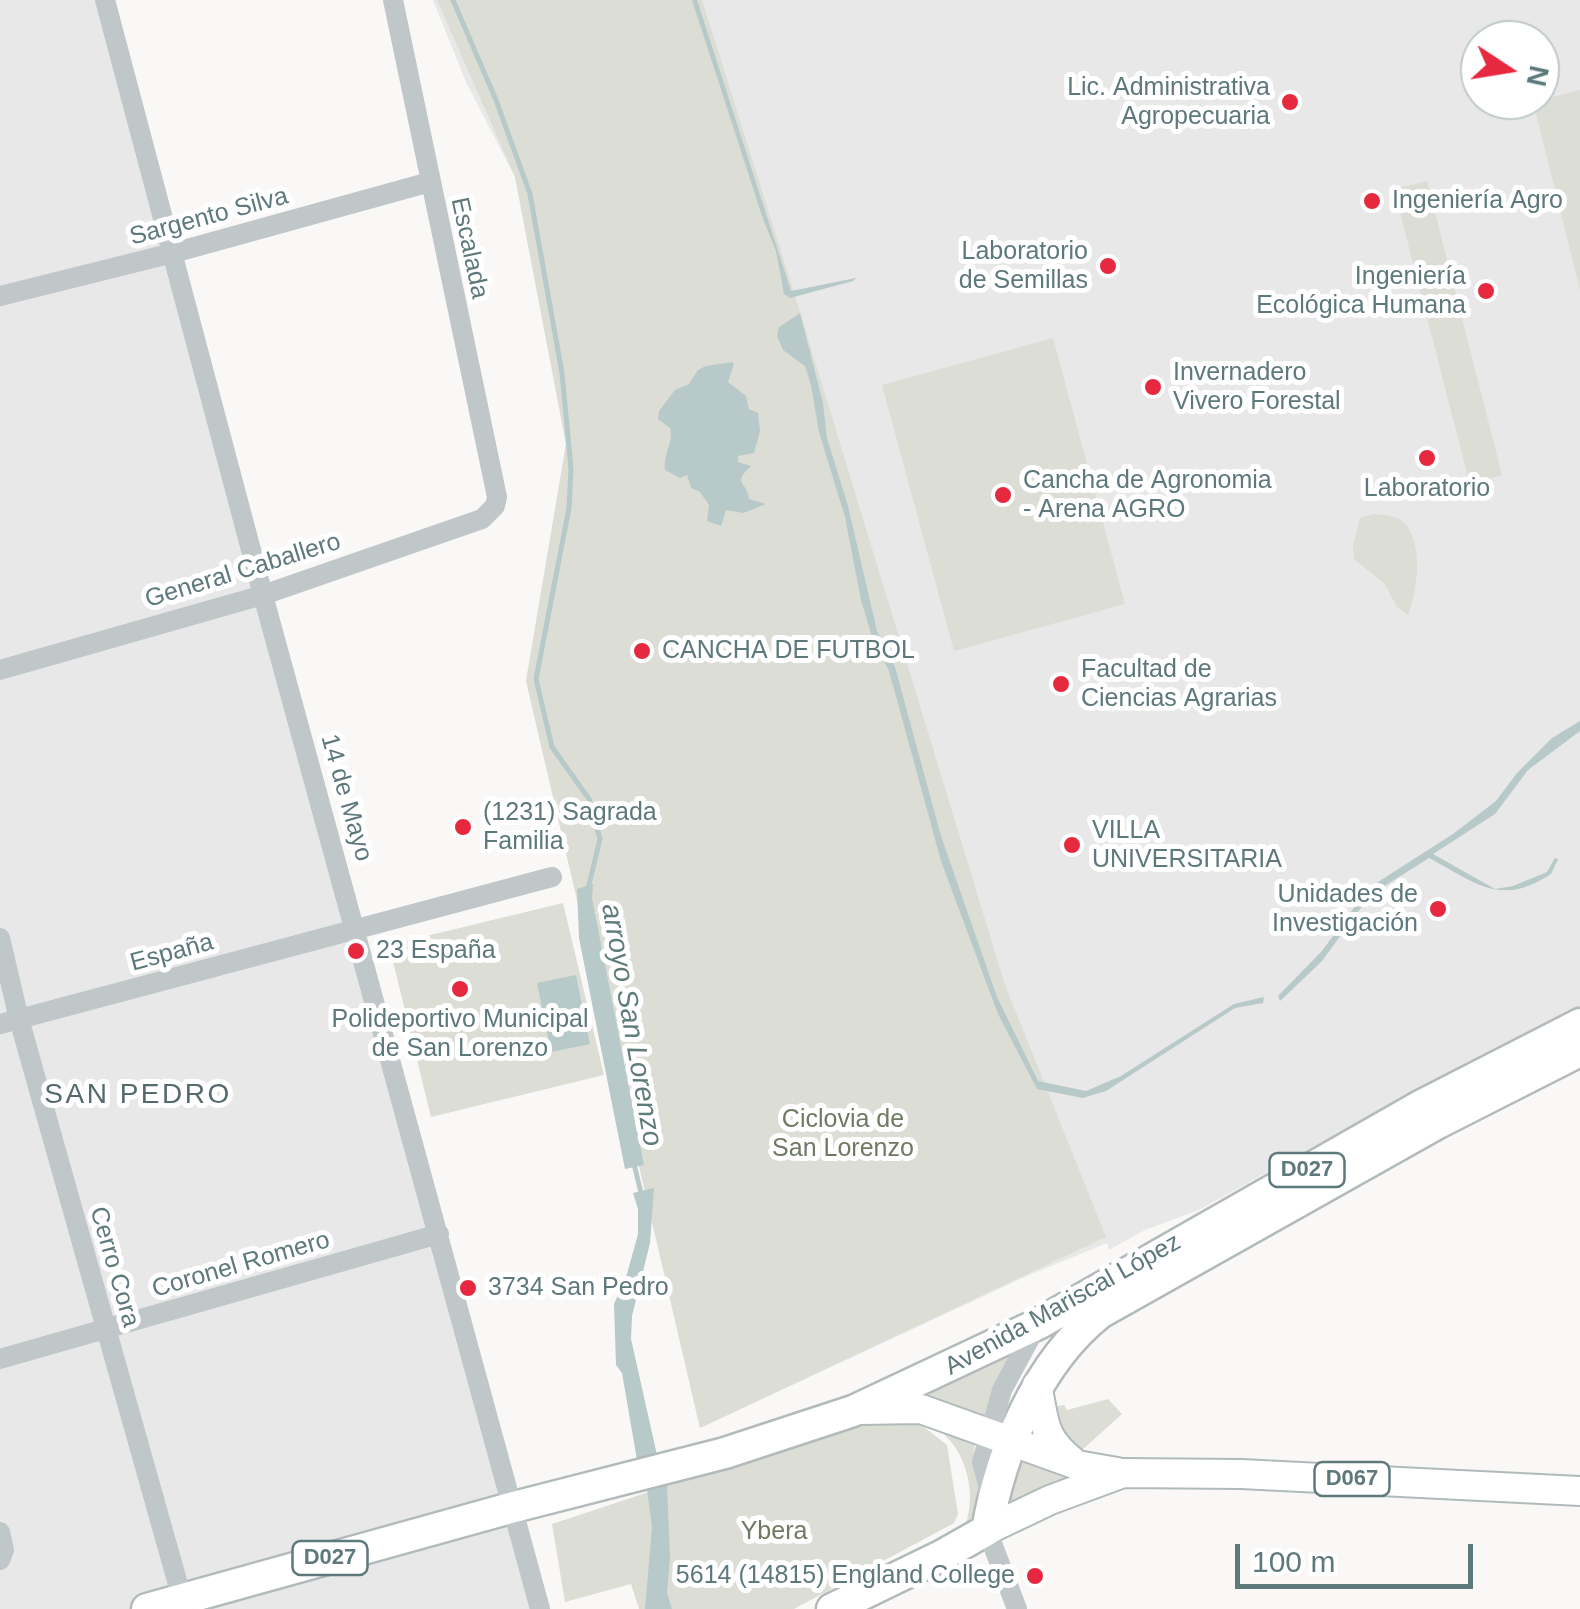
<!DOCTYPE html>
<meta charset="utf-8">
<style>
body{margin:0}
#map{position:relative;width:1580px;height:1609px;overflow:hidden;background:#f9f8f6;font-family:Arial,sans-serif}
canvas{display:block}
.north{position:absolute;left:1460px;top:20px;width:100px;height:100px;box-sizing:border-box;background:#fff;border:2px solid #bfc9cb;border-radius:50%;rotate:102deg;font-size:28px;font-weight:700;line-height:40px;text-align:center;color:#5e797c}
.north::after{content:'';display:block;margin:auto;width:35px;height:45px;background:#e6293e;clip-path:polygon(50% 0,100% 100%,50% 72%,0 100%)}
.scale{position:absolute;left:1235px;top:1544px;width:238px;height:45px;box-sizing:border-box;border:5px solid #5e797c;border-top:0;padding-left:12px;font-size:30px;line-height:35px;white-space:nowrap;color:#5e797c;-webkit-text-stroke:8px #fff;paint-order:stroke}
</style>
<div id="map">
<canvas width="1580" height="1609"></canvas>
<div class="north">N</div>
<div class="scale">100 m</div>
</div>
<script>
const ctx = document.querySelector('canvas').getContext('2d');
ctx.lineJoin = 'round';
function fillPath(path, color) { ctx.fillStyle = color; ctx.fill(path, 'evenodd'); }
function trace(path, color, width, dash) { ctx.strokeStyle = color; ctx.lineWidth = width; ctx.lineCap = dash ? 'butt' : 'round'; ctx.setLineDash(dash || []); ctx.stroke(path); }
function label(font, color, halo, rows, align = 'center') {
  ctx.font = font + ' Arial,sans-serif'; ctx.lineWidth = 10; ctx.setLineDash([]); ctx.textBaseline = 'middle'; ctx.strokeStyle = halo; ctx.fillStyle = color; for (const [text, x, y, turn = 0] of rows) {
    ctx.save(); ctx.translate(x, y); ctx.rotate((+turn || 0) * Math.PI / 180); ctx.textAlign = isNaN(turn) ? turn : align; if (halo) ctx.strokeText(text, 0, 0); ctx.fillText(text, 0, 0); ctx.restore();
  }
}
const built = new Path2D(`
 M0,0H110L542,1609H0Z
 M433,0H1580V1010L1345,1129L1199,1210L1145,1230L1109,1250L1107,1243L1027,1276L700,1428L526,681L566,444L515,177L466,82ZM1480,40H1540V100H1480Z`);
const green = new Path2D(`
 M437,0H702L796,299L1005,985L1106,1237L700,1428L526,681L566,444L515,177Z
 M1580,90V290L1533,102Z
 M1427,181L1502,475L1470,485L1394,189Z
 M1053,338L1125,604L954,651L882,385Z
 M1373,514C1381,515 1390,515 1397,518C1426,532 1418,592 1408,615L1397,607L1385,584L1354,559L1353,545L1360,518Z
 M563,903L604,1075L431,1117L389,945Z
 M1005,1355L1010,1357L985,1418L929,1398L931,1390Z
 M1108,1399L1122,1414L1082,1450L1063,1430L1057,1406L1064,1405L1067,1410Z
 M888,1417L920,1424L947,1445L958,1514L954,1523L794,1609H639L631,1584L565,1602L552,1524L857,1423Z
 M934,1427L975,1440L973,1466L981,1487L976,1512L965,1526C978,1492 965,1445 934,1427Z
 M1022,1460H1026L1078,1476L1007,1505L1005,1501Z`);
const water = new Path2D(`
 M692,0H697L791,291L856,278L853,281L790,298L784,294L776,251L763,219Z
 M800,313L823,403L827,438L848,506L877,631L895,667L941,836L997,997L1038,1081L1086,1091L1121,1076L1234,1004L1264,997L1263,1003L1235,1008L1106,1091L1083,1098L1037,1089L998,1014L941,861L889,671L873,640L861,600L845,517L819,432L811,385L805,366L783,350L777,336L779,327Z
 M732,362L734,364L728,382L746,396L749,409L758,413L760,431L754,453L738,456V462L751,466C732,484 746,480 749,499L766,504L743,513L726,510L721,526L707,521L709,505L700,492L691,488L687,475L680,478L665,470C663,453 674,442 670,428L658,419L659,411L675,390L689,384L698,370L706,366Z
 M1580,721V731L1528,770L1495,814L1433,854L1495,889L1513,886L1547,872L1555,858L1558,859L1551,874C1500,908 1475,882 1429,858L1383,887L1360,909L1322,961L1280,1001L1278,996L1322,951L1356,905L1378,882L1453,834L1496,801L1517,773L1552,738Z
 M593,884L592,898L644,1165L625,1169L579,938L577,889Z
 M576,975L590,1044L551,1052L537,983Z
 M654,1188L650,1243L632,1316L631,1339L657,1455L637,1460L622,1373L616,1365L614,1304L627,1274L638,1234V1209L633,1193Z
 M667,1484L670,1558L667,1593L672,1609H645L652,1527L647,1490Z`);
const stream = new Path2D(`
 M453,0L496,100L530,194L562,373L571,469L569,508L536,679L552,747L589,799L600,839L588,889
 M634,1164L642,1197`);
const minor = new Path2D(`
 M105,0L263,595L540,1609
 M0,296L173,253L430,182
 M0,670L263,595L482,519L495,506L497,497L393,0
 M0,938L19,1019L185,1609
 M0,1024L552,877
 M0,1359L439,1234
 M0,1532L4,1550L0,1560
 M1017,1609L987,1530L988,1484L982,1462L1002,1390L1037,1325`);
const major = new Path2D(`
 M1037,1385C1045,1420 1041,1436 1072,1461
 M860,1410L921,1409L1077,1465L1117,1472
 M987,1530L1050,1500L1123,1473L1241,1474L1580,1491`);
const highway = new Path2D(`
 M147,1609L514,1507L725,1453L853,1411L1038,1324L1422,1105L1580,1024
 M832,1609L941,1556L987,1530C1001,1451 1037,1363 1100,1313L1438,1123L1580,1051`);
const markers = [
 [1290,102,10,"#e6293e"],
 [1372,201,10,"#e6293e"],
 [1108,266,10,"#e6293e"],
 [1486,291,10,"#e6293e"],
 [1153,387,10,"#e6293e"],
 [1427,458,10,"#e6293e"],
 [1003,495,10,"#e6293e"],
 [642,651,10,"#e6293e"],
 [1061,684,10,"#e6293e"],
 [463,827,10,"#e6293e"],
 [1072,845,10,"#e6293e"],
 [1438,909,10,"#e6293e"],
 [356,951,10,"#e6293e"],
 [460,989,10,"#e6293e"],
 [468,1288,10,"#e6293e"],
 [1035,1576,10,"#e6293e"]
];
const shields = [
 [1307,1170,75],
 [1352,1479,75],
 [330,1558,75]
];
const shieldNames = [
 ["D027",1307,1170],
 ["D067",1352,1479],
 ["D027",330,1558]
];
const poiNames = [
 ["Lic. Administrativa",1270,88,"right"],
 ["Agropecuaria",1270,117,"right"],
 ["Ingeniería Agro",1392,201],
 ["Laboratorio",1088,252,"right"],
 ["de Semillas",1088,281,"right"],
 ["Ingeniería",1466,277,"right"],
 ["Ecológica Humana",1466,306,"right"],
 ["Invernadero",1173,373],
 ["Vivero Forestal",1173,402],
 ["Cancha de Agronomia",1023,481],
 ["- Arena AGRO",1023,510],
 ["Laboratorio",1427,489,"center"],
 ["CANCHA DE FUTBOL",662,651],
 ["Facultad de",1081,670],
 ["Ciencias Agrarias",1081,699],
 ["(1231) Sagrada",483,813],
 ["Familia",483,842],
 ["VILLA",1092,831],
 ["UNIVERSITARIA",1092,860],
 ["Unidades de",1418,895,"right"],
 ["Investigación",1418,924,"right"],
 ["23 España",376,951],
 ["Polideportivo Municipal",460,1020,"center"],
 ["de San Lorenzo",460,1049,"center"],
 ["3734 San Pedro",488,1288],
 ["5614 (14815) England College",1015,1576,"right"]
];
const streetNames = [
 ["Sargento Silva",209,217,-15],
 ["Escalada",469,248,78],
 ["General Caballero",243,571,-17],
 ["14 de Mayo",346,798,74],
 ["España",172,953,-15],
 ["Coronel Romero",241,1265,-16],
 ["Cerro Cora",114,1267,74],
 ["Avenida Mariscal López",1063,1305,-29]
];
const parkNames = [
 ["Ciclovia de",843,1120],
 ["San Lorenzo",843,1149],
 ["Ybera",774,1532]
];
const waterNames = [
 ["arroyo San Lorenzo",631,1025,80]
];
const neighbourhoodNames = [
 ["SAN PEDRO",138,1095]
];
fillPath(built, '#e7e8e7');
fillPath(green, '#dcded5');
fillPath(water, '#b7c9c8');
trace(stream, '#b7c9c8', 5);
trace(major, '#b0babb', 32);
trace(highway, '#b2babb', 35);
trace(minor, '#bfc7c8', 20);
trace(major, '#fff', 28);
trace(highway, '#fff', 30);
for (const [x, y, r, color] of markers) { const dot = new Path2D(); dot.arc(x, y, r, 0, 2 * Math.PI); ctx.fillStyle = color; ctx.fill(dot); trace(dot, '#fff', 4); }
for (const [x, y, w] of shields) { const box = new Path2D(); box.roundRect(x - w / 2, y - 17, w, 34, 8); ctx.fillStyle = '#fff'; ctx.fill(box); trace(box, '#5e797c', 2.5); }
label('bold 22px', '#5e797c', null, shieldNames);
label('25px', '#5e797c', '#fff', poiNames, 'left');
label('25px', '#5e797c', '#fff', streetNames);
label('25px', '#6f7a62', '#fff', parkNames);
label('italic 28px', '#5e7c79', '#fff', waterNames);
ctx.letterSpacing = '2.5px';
label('28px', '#556a6d', '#fff', neighbourhoodNames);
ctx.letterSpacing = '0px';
</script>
